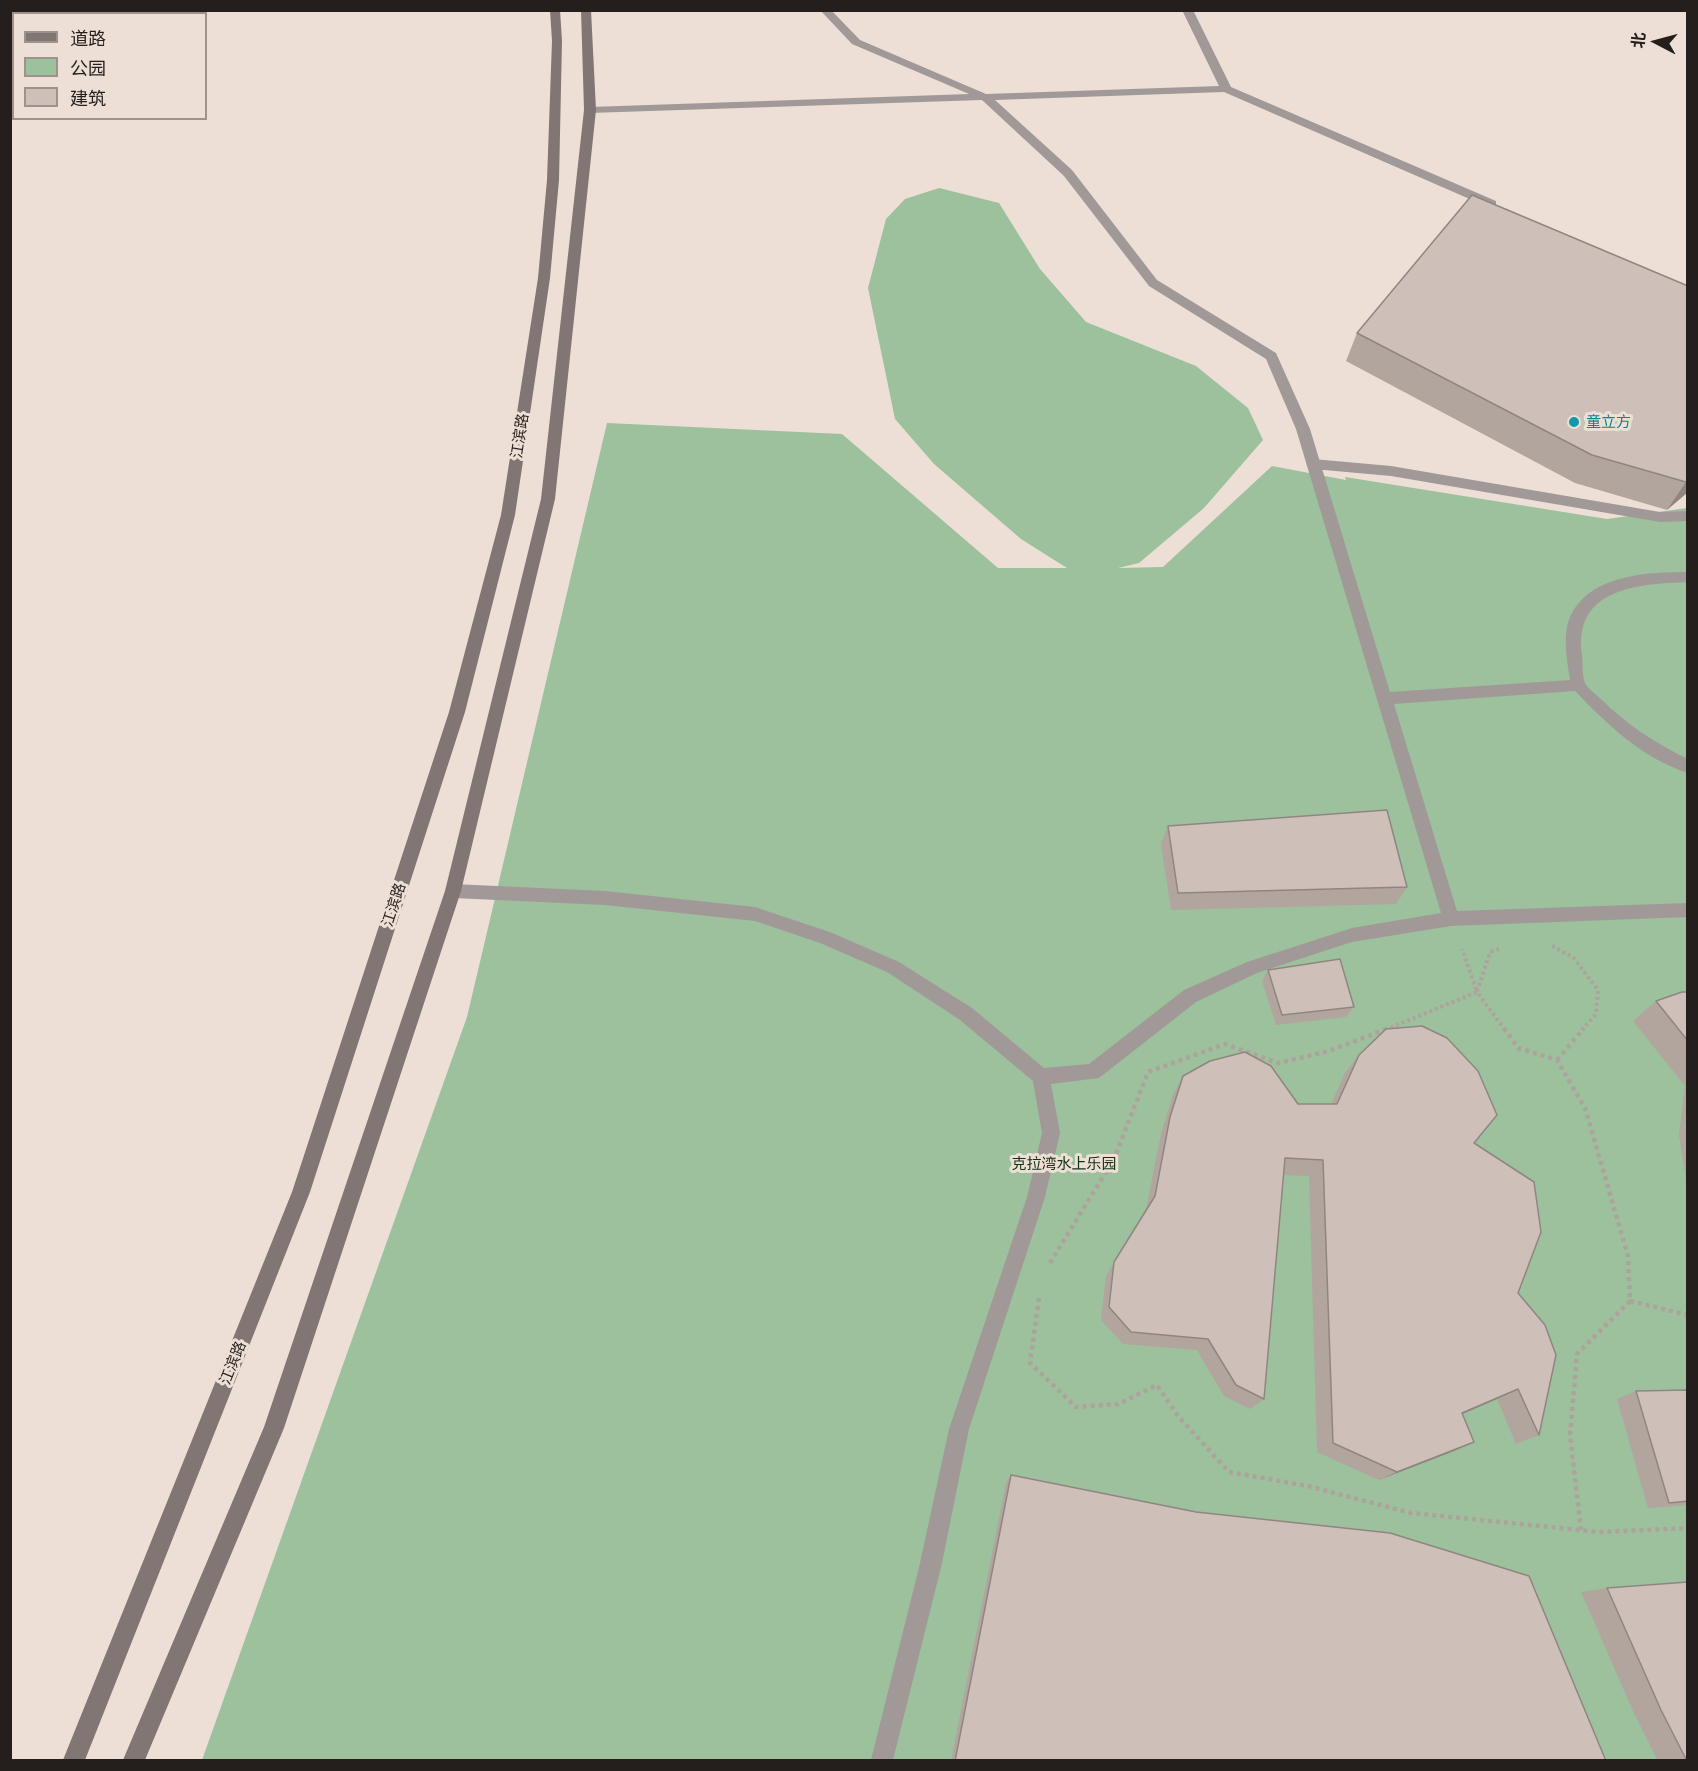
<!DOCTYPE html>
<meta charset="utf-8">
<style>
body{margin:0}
#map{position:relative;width:1698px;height:1771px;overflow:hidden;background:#eddfd6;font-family:"Asap Condensed","Noto Sans SC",sans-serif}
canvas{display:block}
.frame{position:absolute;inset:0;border:12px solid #241e1c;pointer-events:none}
.legend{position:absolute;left:12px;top:12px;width:195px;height:108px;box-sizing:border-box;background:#eddfd6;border:2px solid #9d928c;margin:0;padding:8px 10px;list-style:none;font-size:18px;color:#241e1c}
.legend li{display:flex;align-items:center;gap:12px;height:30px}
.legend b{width:30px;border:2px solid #9d928c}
.north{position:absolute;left:1626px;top:12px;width:60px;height:60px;-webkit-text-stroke:4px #eddfd6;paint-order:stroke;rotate:276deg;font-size:16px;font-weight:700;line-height:24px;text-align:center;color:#241e1c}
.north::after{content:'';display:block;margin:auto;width:21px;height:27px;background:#241e1c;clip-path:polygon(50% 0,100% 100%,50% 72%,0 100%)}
</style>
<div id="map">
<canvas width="1698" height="1771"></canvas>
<div class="frame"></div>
<ul class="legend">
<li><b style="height:8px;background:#817674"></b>道路</li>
<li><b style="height:16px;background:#9cc19c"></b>公园</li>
<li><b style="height:16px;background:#cec0b8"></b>建筑</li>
</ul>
<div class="north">北</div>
</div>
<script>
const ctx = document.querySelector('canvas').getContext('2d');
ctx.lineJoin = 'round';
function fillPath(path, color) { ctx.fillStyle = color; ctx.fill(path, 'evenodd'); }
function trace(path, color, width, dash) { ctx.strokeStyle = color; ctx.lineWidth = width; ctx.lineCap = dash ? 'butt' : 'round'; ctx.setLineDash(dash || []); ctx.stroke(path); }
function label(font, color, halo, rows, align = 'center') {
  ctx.font = font + ' "Asap Condensed","Noto Sans SC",sans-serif'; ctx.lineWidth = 6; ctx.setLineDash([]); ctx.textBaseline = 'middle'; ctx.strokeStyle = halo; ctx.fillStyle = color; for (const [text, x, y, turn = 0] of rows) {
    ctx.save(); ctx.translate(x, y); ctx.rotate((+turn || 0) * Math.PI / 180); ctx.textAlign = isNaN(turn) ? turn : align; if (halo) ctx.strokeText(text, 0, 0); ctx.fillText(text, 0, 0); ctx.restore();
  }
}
const green = new Path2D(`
 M939,188L999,203L1040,269L1086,322L1196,366L1248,408L1263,440L1204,508L1139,563L1118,568L1163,567L1272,466L1346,480L1345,477L1607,519L1687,508V1760H202L467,1017L607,423L842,434L998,568H1067L1021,539L934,464L895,419L868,288L886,219L905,199Z`);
const pathFar1 = new Path2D(`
 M1552,946L1573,957L1598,990L1596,1014L1582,1030
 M1499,949L1490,952L1477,992L1505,1030
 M1385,1030L1477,992L1462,949`);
const path = new Path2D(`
 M1504,1028L1518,1048L1557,1060L1585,1108L1628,1256L1630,1301L1577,1354L1570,1435L1581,1530
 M1557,1060L1584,1028
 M1050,1263L1114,1159L1148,1072L1225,1044L1278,1063L1329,1051L1389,1028
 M1039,1298L1030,1363L1076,1407L1118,1404L1157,1385L1178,1416L1229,1472L1308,1486L1411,1513L1599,1532L1688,1528
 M1630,1301L1688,1315`);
const service = new Path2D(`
 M1313,459L1391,466L1660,512L1688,511V521L1660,522L1391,476L1313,469L1306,464Z`);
const pedestrian = new Path2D(`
 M820,10H831L860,40L986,94L1219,86L1182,10H1193L1231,87L1496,201V207H1488L1224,92L995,100L1072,170L1157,280L1276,353L1310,429L1390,692L1570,680C1567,659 1561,630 1573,611C1595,574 1650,572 1688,572V582C1638,584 1573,588 1582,655C1583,663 1582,676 1585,683C1588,689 1597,695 1601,699C1627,725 1655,743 1688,759V773C1642,758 1608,725 1575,691L1394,704L1457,911L1688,903V917L1451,926L1352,942L1257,973L1196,1002L1099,1078L1051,1084L1060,1133L1045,1197L969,1429L942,1563L893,1760H871L920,1563L949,1429L1027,1197L1042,1133L1033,1081L960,1020L887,972L820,943L755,921L605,905L453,898L447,896L445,891L447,886L453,884L605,891L755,907L830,932L899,962L972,1008L1044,1068L1089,1064L1184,990L1247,962L1352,928L1441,913L1296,429L1266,359L1149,286L1064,176L982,100L590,113L584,110L590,107L969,94L852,44Z
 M1688,511V522L1680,516Z`);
const secondary = new Path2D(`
 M550,10H560L562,41L559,180L550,278L515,515L465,712L310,1192L85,1760H63L292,1192L449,712L501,515L538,278L547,180L552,41Z
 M581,10H591L596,110L555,499L461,891L284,1428L145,1760H123L264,1427L445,891L541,499L584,110Z`);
const wall = new Path2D(`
 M1688,286V492L1667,510L1575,483L1346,361L1357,333Z
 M1168,826L1407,887L1396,904L1171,910L1161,844Z
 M1268,970L1354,1007L1346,1017L1276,1025L1262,981Z
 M1688,992V1191L1679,1135L1685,1086L1633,1021L1656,1001Z
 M1359,1055L1474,1143L1518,1293L1539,1435L1516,1444L1497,1399L1462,1414L1454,1451L1379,1480L1317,1452L1309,1176L1283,1175L1264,1399L1250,1409L1224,1396L1197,1350L1123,1344L1101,1320L1106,1276L1146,1210L1161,1134L1173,1095L1183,1076L1298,1104H1331L1345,1073Z
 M1688,1390V1505L1648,1508L1617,1399L1636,1391Z
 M1011,1475L1606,1761H951L1006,1483Z
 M1607,1588L1688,1761H1658L1633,1711L1581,1592Z`);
const shadedWall = new Path2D(`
 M1688,480V492L1667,510L1686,482Z
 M1518,1389L1497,1399L1442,1423L1462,1413Z
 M1474,1442L1454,1451L1379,1480L1397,1472Z`);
const building = new Path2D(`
 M1472,195L1688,286V480L1686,482L1592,455L1357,333Z
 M1387,810L1407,887L1178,893L1168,826Z
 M1340,959L1354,1007L1282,1015L1268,970Z
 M1682,992H1688V1041L1656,1001Z
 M1422,1026L1447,1038L1478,1071L1497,1115L1474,1143L1534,1182L1541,1232L1518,1293L1545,1325L1556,1355L1539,1435L1518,1389L1462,1413L1474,1442L1397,1472L1333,1443L1323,1160L1285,1158L1264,1399L1236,1385L1208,1339L1131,1332L1109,1307L1114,1262L1155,1196L1170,1117L1183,1076L1210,1061L1245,1052L1271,1066L1298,1104H1337L1359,1055L1386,1029Z
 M1688,1390V1501L1669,1503L1636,1391Z
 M1011,1475L1196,1512L1390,1533L1529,1576L1606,1761H955Z
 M1688,1582V1761H1687L1661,1710L1607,1588Z`);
const markers = [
 [1574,422,6,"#0f9aa8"]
];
const cultureNames = [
 ["童立方",1586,422]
];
const streetNames = [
 ["江滨路",520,436,-81],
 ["江滨路",394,905,-72],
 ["江滨路",233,1363,-68]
];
const parkNames = [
 ["克拉湾水上乐园",1064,1164]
];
fillPath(green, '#9cc19c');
trace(pathFar1, '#aea39c', 4, [3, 3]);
trace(path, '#aea39c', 4.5, [4, 4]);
fillPath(service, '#a19998');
fillPath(pedestrian, '#a19998');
fillPath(secondary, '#817674');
fillPath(wall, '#b1a59e');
fillPath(shadedWall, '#908681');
fillPath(building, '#cec0b8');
trace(building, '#908681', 1.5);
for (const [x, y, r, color] of markers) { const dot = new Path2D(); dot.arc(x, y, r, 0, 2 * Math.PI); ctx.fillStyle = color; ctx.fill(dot); trace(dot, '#eddfd6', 2); }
label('15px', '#0d838f', '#eddfd6', cultureNames, 'left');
label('15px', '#241e1c', '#eddfd6', streetNames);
label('15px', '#0e3111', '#eddfd6', parkNames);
</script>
